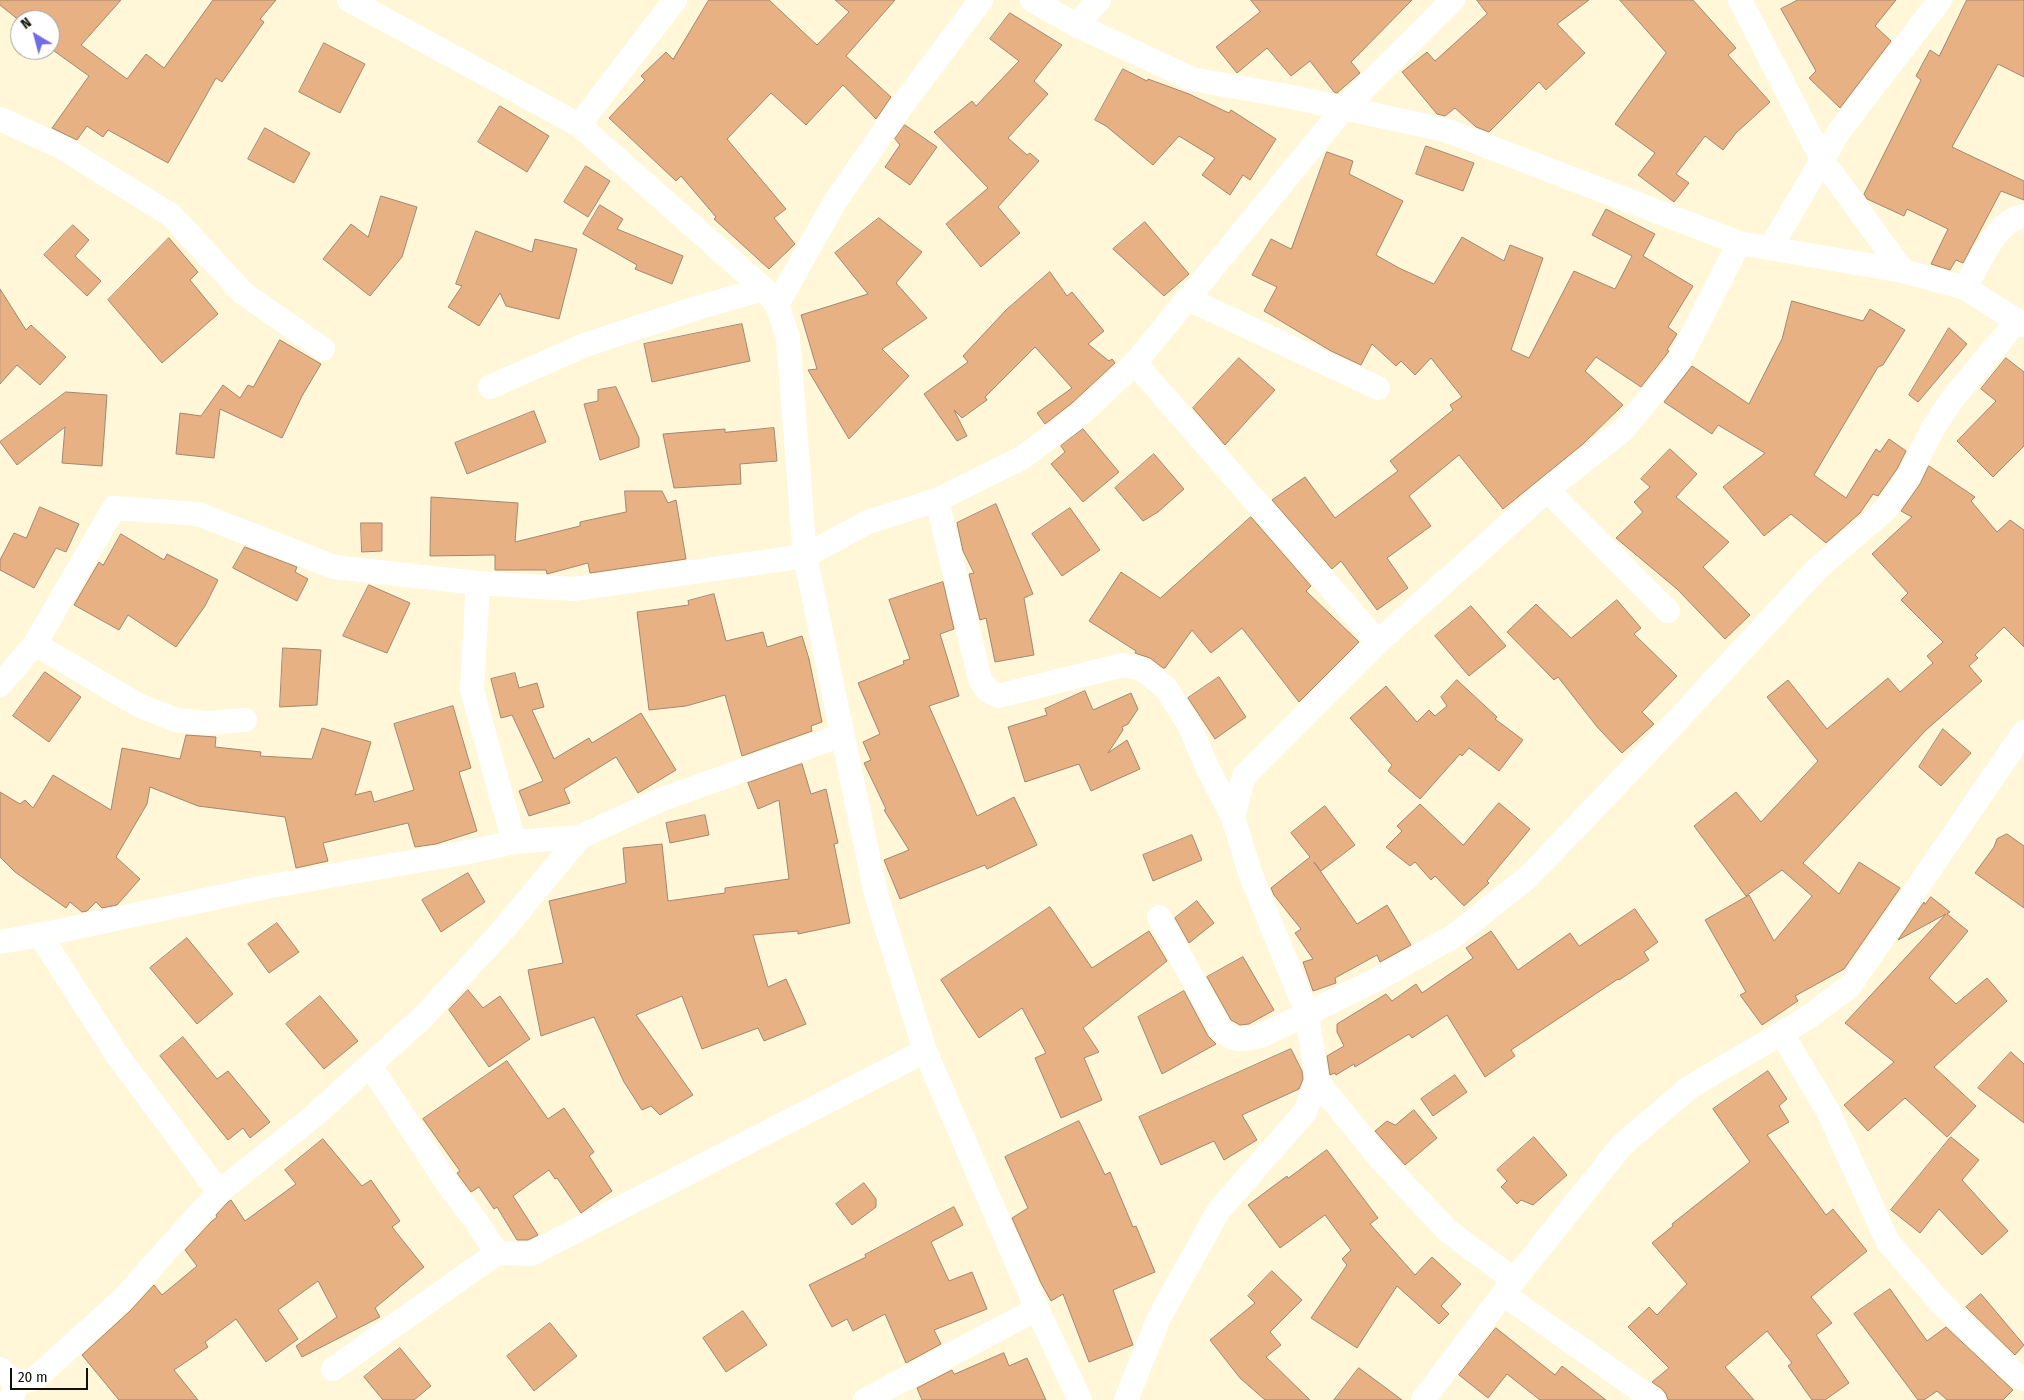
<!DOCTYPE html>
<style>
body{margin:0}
#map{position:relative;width:2024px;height:1400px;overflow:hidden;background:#fff7d7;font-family:"Fira Sans Condensed",sans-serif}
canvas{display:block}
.north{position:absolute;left:10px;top:10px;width:50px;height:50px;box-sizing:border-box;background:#fff;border:1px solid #a09f9b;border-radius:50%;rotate:323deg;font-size:14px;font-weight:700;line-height:20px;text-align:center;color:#121005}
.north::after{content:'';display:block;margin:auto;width:18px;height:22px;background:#716ce6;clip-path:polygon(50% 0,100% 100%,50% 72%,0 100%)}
.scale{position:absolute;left:10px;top:1368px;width:78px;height:22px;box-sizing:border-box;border:2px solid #121005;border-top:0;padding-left:6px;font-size:15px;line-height:18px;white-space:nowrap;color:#121005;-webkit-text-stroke:4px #fff;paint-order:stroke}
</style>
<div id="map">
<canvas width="2024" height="1400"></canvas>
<div class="north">N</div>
<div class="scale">20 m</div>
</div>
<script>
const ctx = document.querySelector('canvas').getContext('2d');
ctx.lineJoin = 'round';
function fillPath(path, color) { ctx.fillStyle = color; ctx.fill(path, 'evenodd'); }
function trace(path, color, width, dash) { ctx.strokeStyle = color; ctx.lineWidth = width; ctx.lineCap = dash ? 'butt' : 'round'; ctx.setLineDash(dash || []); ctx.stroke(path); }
const building = new Path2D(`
 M0,0H121L81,45L127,79L146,54L164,68L213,0H276L260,19L264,22L222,82L216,78L168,163L108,130L103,137L87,126L77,140L52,128L89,76L50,48V20L20,21L0,5Z
 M709,0H769L817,45L849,12L835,0H895L846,56L891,97L876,119L843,85L806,125L771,93L727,139L786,209L774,218L795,244L769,269L714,219L716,217L681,176L676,181L609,118L645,80L641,76L666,52L673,59Z
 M1251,0H1412L1351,62L1360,73L1337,93L1334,92L1310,61L1291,76L1267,48L1237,73L1216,47L1260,12Z
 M1477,0H1589L1557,24L1585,53L1546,90L1539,82L1489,132L1476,127L1455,108L1445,116L1437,114L1402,72L1427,52L1435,61L1487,14Z
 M1620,0H1693L1736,48L1728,55L1770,102L1736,133L1723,150L1705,136L1676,174L1689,183L1674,202L1638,175L1655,153L1615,124L1666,53Z
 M1798,0H1896L1875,26L1891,41L1840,108L1809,78L1816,71L1781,9Z
 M1967,0H2024V77L1998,64L1952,147L2024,181V200L2001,191L1963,263L1956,260L1950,270L1931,264L1948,229L1907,209L1904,216L1867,199L1864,194L1921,80L1916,76L1930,50L1939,56Z
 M1010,13L1062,45L1034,81L1048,94L1008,138L1027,155L1030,153L1039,161L998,207L1020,233L981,267L946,224L988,188L934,132L972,101L976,106L1019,61L990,39Z
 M324,43L365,64L340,113L299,92Z
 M1123,69L1147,81L1148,79L1189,94L1229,113L1231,110L1276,139L1250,180L1243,175L1230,195L1202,175L1215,158L1179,136L1153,165L1106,126L1095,120Z
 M500,106L549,136L527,172L478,142Z
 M905,125L937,147L910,185L885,167L900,145L895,139Z
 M265,128L310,153L294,183L248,159Z
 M1426,146L1474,163L1463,191L1416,174Z
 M1327,152L1353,161L1349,174L1403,201L1376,255L1399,268L1434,284L1462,237L1504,261L1510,245L1543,258L1511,350L1529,358L1574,271L1615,289L1632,256L1592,235L1606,209L1655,234L1643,256L1693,286L1668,327L1677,334L1667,350L1669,351L1666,355L1641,387L1596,357L1585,371L1623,405L1583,444L1503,509L1459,455L1409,496L1431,526L1387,558L1408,588L1377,610L1341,561L1332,569L1272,500L1305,477L1335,518L1398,471L1390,461L1453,410L1450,405L1462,397L1431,358L1415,375L1401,361L1396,366L1372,344L1361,365L1331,351L1264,311L1277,287L1252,275L1271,239L1291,249Z
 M586,166L610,181L588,217L564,202Z
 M381,196L417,207L402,257L370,296L323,259L351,224L368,237Z
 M600,205L623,219L617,229L683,256L672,284L635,269L637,265L583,234Z
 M879,218L922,252L896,283L927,318L882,349L909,376L849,439L808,370L817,369L801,315L868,294L835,253Z
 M1145,222L1189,274L1164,296L1113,249Z
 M73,225L89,240L75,256L101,281L87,296L44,255Z
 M476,231L532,252L535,239L577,249L559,319L506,306L500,293L479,326L448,307L462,286L456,284Z
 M169,238L198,272L190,280L218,314L162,363L108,300Z
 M1050,272L1067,296L1072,292L1104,331L1088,344L1109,361L1112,359L1115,363L1072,403L1045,424L1037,413L1072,388L1035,347L985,397L987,400L962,418L954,410L967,436L957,441L924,394L968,362L963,356L1006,310Z
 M0,289L26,330L31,325L66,357L40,385L17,365L0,384Z
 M1792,301L1863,321L1870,309L1905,330L1883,365L1878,367L1814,475L1846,498L1876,449L1880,452L1889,439L1906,451L1897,469L1878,496L1873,494L1860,513L1826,543L1791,514L1764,536L1723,487L1765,453L1718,425L1712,434L1664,402L1692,366L1749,404L1782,339Z
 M742,324L750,361L652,382L644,344Z
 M1949,328L1967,344L1918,402L1909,395Z
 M280,340L321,364L302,396L282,438L220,409L214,458L176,454L180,413L201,416L223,385L240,398L248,385L253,387Z
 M1239,358L1275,390L1225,445L1193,408Z
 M2006,358L2024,372V446L1993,477L1957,441L1996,401L1981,389Z
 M616,387L639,438V447L600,460L584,404L598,401V390Z
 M66,392L107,395L102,466L62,463L65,427L17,465L0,442Z
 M534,411L546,442L467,474L455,443Z
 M774,428L777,461L740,464L741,484L674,488L663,434L725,429V432Z
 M1083,429L1119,472L1083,502L1051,464L1065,452L1061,446Z
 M1670,449L1697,474L1676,497L1729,542L1703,567L1750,615L1725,639L1677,589L1616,538L1643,512L1634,502L1650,487L1641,479Z
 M1154,454L1184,489L1158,512L1143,521L1115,488Z
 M1929,466L1975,497L1971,501L1997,532L2010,520L2024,530V647L2004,627L1975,655L1978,658L1969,666L1982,681L1926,730L1803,863L1839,894L1859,862L1900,888L1844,969L1795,996L1798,1001L1762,1025L1740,995L1746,992L1705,920L1749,895L1774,941L1812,896L1782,870L1746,896L1694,826L1736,792L1761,822L1818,761L1767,697L1788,680L1827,729L1888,678L1900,692L1933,663L1927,656L1943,642L1901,600L1908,593L1872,554L1912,517L1901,511L1920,484Z
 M625,491H662L668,503L676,500L686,559L590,573L588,563L547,574L546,570H495V555L430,556L431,497L518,503L515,542L580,526V522L626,512Z
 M996,504L1033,594L1024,598L1034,655L995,662L986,618L980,620L969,574L974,573L963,551L957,523Z
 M40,507L79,524L66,552L56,548L34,588L0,570V560L14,533L26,538Z
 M1070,508L1100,550L1062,576L1032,534Z
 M1251,517L1311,586L1306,591L1359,642L1299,702L1242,628L1211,653L1192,630L1165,668H1163L1150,658L1135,653L1136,651L1089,621L1121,572L1160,598Z
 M361,523H382V551L362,552Z
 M121,534L164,560L167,554L218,580L205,606L176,647L128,615L119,630L74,605L99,562L103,565Z
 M245,547L297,567L295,572L308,579L297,601L233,568Z
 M943,582L954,629L940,634L959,696L929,706L977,816L1014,797L1037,845L987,869L985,865L900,899L884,860L909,850L884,810L886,809L864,763L871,760L863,742L880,734L858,683L904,664L903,661L910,659L889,600Z
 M369,585L410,603L387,653L343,636Z
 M714,594L726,641L763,632L767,647L802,636L809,659L822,722L811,726L812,731L742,756L725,695L686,706L649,710L637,612L689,605L688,601Z
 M1617,600L1641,628L1634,634L1677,676L1642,712L1654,724L1622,753L1598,728L1558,677L1554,680L1507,632L1536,604L1571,638Z
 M1471,606L1506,646L1469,676L1435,636Z
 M283,648L321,650L317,705L280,707Z
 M45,672L81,697L49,742L13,716Z
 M515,673L519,688L537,683L544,707L532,710L554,759L589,738L592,743L641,713L676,770L638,793L616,757L564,789L570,803L529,816L519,791L543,781L512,715L501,718L491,679Z
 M1219,677L1246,717L1215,739L1188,698Z
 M1457,680L1497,717L1495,719L1523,740L1499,771L1469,748L1462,756L1460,754L1420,799L1388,771L1392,765L1350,718L1386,686L1417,722L1429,710L1435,716L1447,706L1441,697Z
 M1085,691L1093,710L1131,693L1138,709L1128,724L1122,727L1123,730L1108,753L1127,740L1140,769L1091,791L1079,764L1025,782L1008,727L1047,715L1045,709Z
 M453,706L471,768L459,772L477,831L436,844L415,847L408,823L323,843L328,861L296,868L285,817L198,806L150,787L147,804L116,857L140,879L117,905L102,908L96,902L87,911L82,912L70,902L66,908L15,872L0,857V792L20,804L25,800L33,808L53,775L111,810L122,748L180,759L186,735L216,737L215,747L261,752L260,756L312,759L322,728L371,742L355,795L371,791L374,802L414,790L394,724Z
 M1943,729L1971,753L1941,786L1919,767Z
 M802,764L811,794L826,789L838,843L834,844L850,923L798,934V931L753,935L768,987L786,979L806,1024L764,1041L758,1028L702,1049L682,996L636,1015L693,1095L660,1115L651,1106L642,1110L624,1082L594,1017L541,1036L528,970L563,963L549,901L626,883L623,848L662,844L668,901L725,893V888L789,879L779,800L758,809L748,783Z
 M1499,803L1530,829L1487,881L1489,883L1464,906L1435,876L1431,880L1415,862L1410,866L1386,847L1402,831L1397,826L1420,804L1463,845Z
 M1325,806L1355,845L1321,871L1314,862L1357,924L1387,905L1411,945L1380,962L1377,955L1335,978L1336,983L1313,991L1303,962L1313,959L1295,933L1301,929L1274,895L1271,888L1310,857L1291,833Z
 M705,815L709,835L670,843L666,823Z
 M2007,834L2024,846V908L1975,873L1994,847L1997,839Z
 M1192,835L1202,860L1153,881L1143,855Z
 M468,873L485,902L441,932L422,900Z
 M1931,897L1950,912L1947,914L1968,931L1929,978L1956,1004L1987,978L2007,1001L1934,1067L1976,1106L1947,1137L1905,1098L1868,1131L1844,1105L1894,1062L1845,1023L1946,914L1898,940L1924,902L1925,904Z
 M1197,901L1214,923L1189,943L1175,918Z
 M1050,907L1092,968L1149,931L1167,961L1083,1028L1099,1052L1084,1058L1102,1100L1061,1118L1035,1058L1046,1053L1022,1008L979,1038L941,980Z
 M1635,909L1658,942L1644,952L1649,960L1619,980L1618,979L1511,1050L1515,1056L1485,1077L1447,1015L1412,1038L1409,1034L1355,1067L1354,1064L1336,1075L1335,1073L1330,1075L1327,1056L1344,1046L1337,1032V1024L1386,994L1392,1001L1416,984L1422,993L1473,958L1466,948L1491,931L1518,970L1570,933L1579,946Z
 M277,923L299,952L269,973L248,944Z
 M187,938L233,994L197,1024L150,968Z
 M1243,957L1274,1010L1249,1024L1240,1025L1231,1020L1207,977Z
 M468,990L483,1008L500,996L530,1039L489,1067L449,1010Z
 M1184,991L1208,1036L1216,1044L1162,1074L1138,1017Z
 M320,996L358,1041L324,1069L286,1024Z
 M183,1037L217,1079L228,1071L270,1122L250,1138L243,1128L228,1140L160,1056Z
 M1291,1049L1302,1071L1303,1079L1299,1089L1242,1115L1257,1140L1224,1160L1214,1141L1161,1165L1139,1117Z
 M2011,1052L2024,1064V1123L1978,1088Z
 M507,1061L548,1119L564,1108L594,1152L589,1156L612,1191L581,1213L557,1178L555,1179L549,1170L513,1196L538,1235L528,1240H517L497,1207L494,1209L479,1187L471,1192L457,1173L460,1171L423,1119Z
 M1768,1071L1787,1099L1779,1106L1789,1122L1767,1135L1826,1215L1833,1209L1867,1251L1811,1297L1832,1323L1816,1335L1849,1383L1825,1400H1812L1788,1366L1792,1363L1767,1331L1725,1367L1754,1400H1668L1666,1394L1662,1389L1652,1382L1669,1368L1628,1327L1649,1307L1657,1315L1687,1284L1652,1243L1673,1226L1672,1224L1750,1162L1713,1109Z
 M1455,1075L1467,1092L1433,1116L1421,1099Z
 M1414,1110L1437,1138L1405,1165L1375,1131L1387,1121L1395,1125Z
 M1079,1121L1105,1175L1110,1172L1133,1227L1136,1226L1155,1272L1113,1290L1133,1345L1089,1362L1063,1294L1051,1301L1041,1283L1012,1218L1028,1208L1005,1157Z
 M1534,1137L1567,1175L1533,1205L1521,1200L1517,1204L1501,1187L1507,1181L1497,1170Z
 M1951,1137L1979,1160L1962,1180L2008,1231L1982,1255L1939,1209L1920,1233L1891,1210Z
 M323,1139L362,1186L371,1180L400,1221L392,1227L424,1267L375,1308L380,1317L302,1357L296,1346L337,1317L318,1281L278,1310L298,1339L266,1362L236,1319L205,1342L208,1347L174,1370L198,1400H119L82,1355L130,1311L154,1285L162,1295L197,1266L185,1250L211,1222L217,1217L216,1215L228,1202L231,1200L245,1221L296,1184L285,1170Z
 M1327,1150L1378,1218L1370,1224L1415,1275L1432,1257L1461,1284L1441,1306L1449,1314L1439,1324L1397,1286L1357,1348L1311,1318L1347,1265L1342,1259L1351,1250L1325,1215L1280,1248L1248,1205L1287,1176L1288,1178Z
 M864,1183L876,1199V1207L852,1225L836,1204Z
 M954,1207L963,1225L931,1242L949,1281L972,1272L987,1309L934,1330L941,1344L906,1363L885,1314L853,1331L847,1319L832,1327L809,1285L866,1257L865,1255Z
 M1272,1271L1302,1300L1270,1332L1281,1345L1266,1357L1310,1400H1265L1240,1378L1210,1340L1255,1303L1248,1296Z
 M1890,1289L1927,1341L1946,1327L2013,1390L2003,1400H1947L1937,1391L1924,1400H1918L1854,1314Z
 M1981,1294L2024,1345L2015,1355L1966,1307Z
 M743,1311L767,1345L726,1372L703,1338Z
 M550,1323L577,1356L534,1391L507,1356Z
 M1496,1328L1555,1375L1562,1366L1606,1400H1540L1507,1374L1488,1398L1459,1375Z
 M400,1348L431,1386L414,1400H383L364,1377Z
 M1004,1353L1009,1366L1027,1358L1046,1400H922L917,1388L952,1370L954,1374Z
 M1359,1368L1402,1400H1334Z`);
const minor = new Path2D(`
 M349,0L579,125L764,289L777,305L788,337L805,556L876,894L925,1051L1037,1309L1080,1400
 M1032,0L1076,25L1192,79L1292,97L1445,130L1739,243L1903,271L1965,288L2024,325
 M1740,0L1823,161L1903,271
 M1076,25L1099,0
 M0,119L61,147L171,215L243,293L323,349
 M579,125L675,0
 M1770,248L1840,130L1940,0
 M1965,288C1978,265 1996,220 2024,216
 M1188,299L1378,388
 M777,305L833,205L897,112L981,0
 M1135,363L1378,642
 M490,387L585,345L700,307L764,289
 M1547,490L1668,611
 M937,500L980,679L987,690L998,696L1123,665L1142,669L1166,688L1189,725L1208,769L1233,817
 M478,583L472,690L514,842
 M35,644L140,706L176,720L208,723L245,720
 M0,685L35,644L114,508L198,514L334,567L478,583L574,589L805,556L868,522L937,500L1022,458L1081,414L1135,363L1344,108L1453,0
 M1159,917L1220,1029C1234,1043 1243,1039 1261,1036L1378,979L1454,936L1528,877L1645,755L1817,569L1885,510L1909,476L1933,428L1953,398L2017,321
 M40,935L117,1055L219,1192
 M0,942L40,935L266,887L469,852L514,842L580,837L660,800L842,735
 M1782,1034L1828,1111L1888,1242L1940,1302L2015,1374L2024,1379
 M371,1067L451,1189L471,1214L497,1253L531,1254L925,1051
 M1317,1081L1382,1161L1448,1231L1514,1280
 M1503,1294L1654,1400
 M0,1369C11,1380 21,1385 36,1378L121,1301L219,1192L315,1115L423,1017L503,930L580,837
 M333,1369L497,1253
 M10,1400L19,1382
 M865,1400L1037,1309
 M1126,1400L1159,1318L1219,1210L1305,1112L1317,1081L1307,1013L1250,873L1233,817L1244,776L1378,642L1547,490L1623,430L1678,363L1739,243
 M1423,1400L1503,1294L1622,1145L1690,1087L1804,1020L1849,987L2024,732`);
fillPath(building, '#e8b184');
trace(building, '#a18773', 1);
trace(minor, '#fff', 24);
</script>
